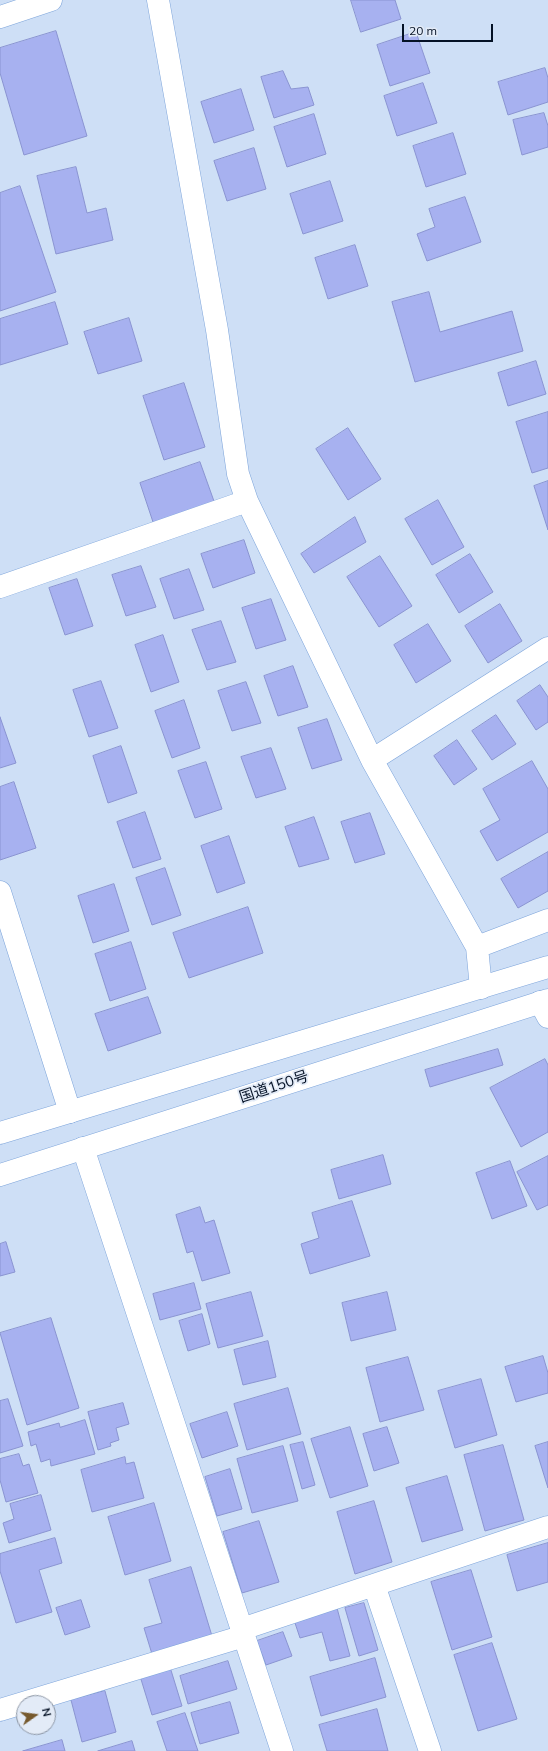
<!DOCTYPE html>
<meta charset="utf-8">
<style>
body{margin:0}
#map{position:relative;width:548px;height:1751px;overflow:hidden;background:#cedff6;font-family:Mulish,sans-serif}
canvas{display:block}
.north{position:absolute;left:16px;top:1695px;width:40px;height:40px;box-sizing:border-box;background:#e3ebf7;border:1px solid #8a94a3;border-radius:50%;rotate:76deg;font-size:11px;font-weight:700;line-height:16px;text-align:center;color:#051226}
.north::after{content:'';display:block;margin:auto;width:14px;height:18px;background:#76592d;clip-path:polygon(50% 0,100% 100%,50% 72%,0 100%)}
.scale{position:absolute;left:402px;top:24px;width:91px;height:18px;box-sizing:border-box;border:2px solid #051226;border-top:0;padding-left:5px;font-size:12px;line-height:14px;white-space:nowrap;color:#051226;-webkit-text-stroke:3px #e3ebf7;paint-order:stroke}
</style>
<div id="map">
<canvas width="548" height="1751"></canvas>
<div class="north">N</div>
<div class="scale">20 m</div>
</div>
<script>
const ctx = document.querySelector('canvas').getContext('2d');
ctx.lineJoin = 'round';
function fillPath(path, color) { ctx.fillStyle = color; ctx.fill(path, 'evenodd'); }
function trace(path, color, width, dash) { ctx.strokeStyle = color; ctx.lineWidth = width; ctx.lineCap = dash ? 'butt' : 'round'; ctx.setLineDash(dash || []); ctx.stroke(path); }
function label(font, color, halo, rows, align = 'center') {
  ctx.font = font + ' Mulish,"Noto Sans JP",sans-serif'; ctx.lineWidth = 3.5; ctx.setLineDash([]); ctx.textBaseline = 'middle'; ctx.strokeStyle = halo; ctx.fillStyle = color; for (const [text, x, y, turn = 0] of rows) {
    ctx.save(); ctx.translate(x, y); ctx.rotate((+turn || 0) * Math.PI / 180); ctx.textAlign = isNaN(turn) ? turn : align; if (halo) ctx.strokeText(text, 0, 0); ctx.fillText(text, 0, 0); ctx.restore();
  }
}
const building = new Path2D(`
 M351,0H395L401,19L361,32Z
 M56,31L87,136L24,155L0,73V48Z
 M416,32L430,73L390,86L377,45Z
 M545,68L548,78V102L508,115L498,82Z
 M283,71L291,89L308,87L314,105L274,118L261,77Z
 M423,83L437,123L397,136L384,96Z
 M241,89L254,130L214,143L201,102Z
 M544,113L548,126V147L522,155L513,120Z
 M314,114L326,154L287,167L274,127Z
 M453,133L466,174L426,187L413,146Z
 M254,148L266,189L227,201L214,161Z
 M76,167L87,213L106,208L113,240L56,254L37,176Z
 M330,181L343,221L303,234L290,194Z
 M20,186L56,292L0,311V193Z
 M465,197L481,242L427,261L417,234L435,227L429,209Z
 M355,245L368,286L328,299L315,258Z
 M429,292L440,332L512,311L523,351L415,382L392,302Z
 M55,302L68,344L0,365V319Z
 M129,318L142,361L98,374L84,332Z
 M536,361L546,394L508,406L498,373Z
 M184,383L205,447L164,460L143,396Z
 M548,412V468L532,473L516,422Z
 M348,428L381,479L348,500L316,449Z
 M200,462L215,504L154,525L140,483Z
 M548,481V530L534,486Z
 M438,500L464,547L432,565L405,519Z
 M355,517L366,542L314,573L301,554Z
 M244,540L255,573L213,588L201,554Z
 M470,554L493,592L459,613L436,575Z
 M380,556L412,606L379,627L347,577Z
 M141,566L156,607L126,616L112,575Z
 M189,569L204,610L174,619L160,579Z
 M77,579L93,626L65,635L49,588Z
 M271,599L286,640L256,649L242,608Z
 M500,604L522,641L488,663L465,626Z
 M221,621L236,662L207,670L192,630Z
 M428,624L451,661L416,683L394,645Z
 M163,635L179,682L151,692L135,645Z
 M293,666L308,707L278,716L264,676Z
 M101,681L118,728L89,737L73,690Z
 M246,682L261,723L232,731L218,691Z
 M540,685L548,697V722L536,730L517,701Z
 M184,700L200,748L172,758L155,711Z
 M496,715L516,744L492,760L472,731Z
 M0,717L16,763L0,768Z
 M327,719L342,760L312,769L298,728Z
 M457,740L477,769L454,785L434,756Z
 M121,746L137,793L108,803L93,756Z
 M271,748L286,789L256,798L241,757Z
 M532,761L548,789V832L497,861L480,831L500,820L483,789Z
 M206,762L222,809L195,818L178,771Z
 M14,782L36,848L0,860V787Z
 M145,812L161,859L133,868L117,822Z
 M370,813L385,854L355,863L341,822Z
 M314,817L329,859L299,867L285,827Z
 M229,836L245,883L217,893L201,846Z
 M548,852V891L518,908L501,879Z
 M165,868L181,915L152,925L136,878Z
 M114,884L129,931L93,943L78,896Z
 M248,907L263,953L189,978L173,933Z
 M131,942L146,989L110,1001L95,954Z
 M148,997L161,1033L108,1051L95,1014Z
 M498,1049L503,1065L430,1087L425,1070Z
 M545,1059L548,1065V1132L521,1147L490,1088Z
 M383,1155L391,1184L339,1199L331,1170Z
 M548,1156V1205L537,1210L517,1172Z
 M510,1161L527,1206L492,1219L476,1173Z
 M352,1201L370,1256L310,1274L301,1244L319,1238L312,1213Z
 M200,1207L205,1223L214,1220L230,1273L202,1281L193,1251L187,1253L176,1215Z
 M6,1242L15,1272L0,1276V1244Z
 M194,1283L201,1309L160,1320L153,1294Z
 M251,1292L263,1336L218,1348L206,1304Z
 M387,1292L396,1330L351,1341L342,1303Z
 M202,1314L210,1344L188,1351L179,1321Z
 M51,1318L79,1408L27,1425L0,1333Z
 M268,1341L276,1377L243,1385L234,1350Z
 M543,1356L548,1373V1393L516,1402L505,1367Z
 M408,1357L424,1410L380,1422L366,1368Z
 M481,1379L497,1435L455,1448L438,1391Z
 M288,1388L301,1434L247,1450L234,1404Z
 M8,1399L23,1446L0,1453V1401Z
 M123,1403L129,1424L116,1428L119,1440L110,1443L111,1446L98,1450L88,1412Z
 M227,1412L238,1446L202,1458L190,1424Z
 M85,1420L95,1454L51,1466L50,1459L41,1462L36,1444L31,1446L28,1432L59,1423L60,1427Z
 M350,1427L368,1486L330,1498L311,1439Z
 M387,1427L399,1463L374,1471L363,1434Z
 M303,1442L315,1485L302,1489L290,1445Z
 M548,1442V1488L535,1446Z
 M503,1445L524,1520L485,1531L464,1455Z
 M283,1446L298,1501L252,1513L237,1459Z
 M19,1454L23,1466L29,1464L38,1493L6,1502L0,1480V1459Z
 M125,1457L126,1464L134,1462L144,1498L92,1512L81,1470Z
 M230,1469L242,1509L217,1516L205,1477Z
 M447,1476L463,1530L422,1542L406,1488Z
 M41,1495L51,1530L9,1543L3,1523L14,1519L10,1504Z
 M374,1501L392,1562L355,1574L337,1512Z
 M154,1503L171,1561L125,1575L108,1517Z
 M259,1521L279,1582L242,1593L223,1532Z
 M55,1538L62,1563L39,1570L52,1612L16,1623L0,1571V1554Z
 M548,1543V1582L517,1591L507,1555Z
 M191,1567L212,1636L152,1654L144,1628L162,1623L149,1580Z
 M471,1570L492,1637L452,1650L431,1582Z
 M81,1600L90,1627L65,1635L56,1608Z
 M364,1603L378,1650L359,1656L345,1608Z
 M337,1608L350,1656L330,1661L322,1632L300,1638L294,1620Z
 M283,1632L292,1656L266,1665L257,1641Z
 M492,1643L517,1719L478,1731L454,1655Z
 M375,1658L386,1697L321,1716L310,1677Z
 M228,1661L237,1689L188,1704L180,1676Z
 M170,1667L182,1706L152,1715L140,1676Z
 M105,1691L116,1732L82,1742L71,1700Z
 M230,1702L239,1733L200,1744L191,1713Z
 M377,1709L388,1751H327L319,1725Z
 M185,1713L198,1751H167L157,1722Z
 M62,1740L65,1751H23Z
 M132,1741L135,1751H98Z`);
const minor = new Path2D(`
 M158,0L217,330L238,474L247,501L372,760L477,947L481,988
 M0,17L51,0
 M0,587L247,501
 M372,760L548,648
 M0,892L70,1112
 M477,947L548,920
 M540,1002L548,1017
 M83,1148L282,1751
 M374,1585L430,1751
 M242,1629L548,1527
 M0,1710L244,1636`);
const trunk = new Path2D(`
 M0,1133L548,967
 M0,1175L548,1000`);
const streetNames = [
 ["国道150号",274,1087,-18]
];
fillPath(building, '#a7b1f0');
trace(building, '#8a94d1', 1);
trace(minor, '#7da4da', 23);
trace(trunk, '#7da4da', 23);
trace(minor, '#fff', 22);
trace(trunk, '#fff', 22);
label('15px', '#051226', '#e3ebf7', streetNames);
</script>
